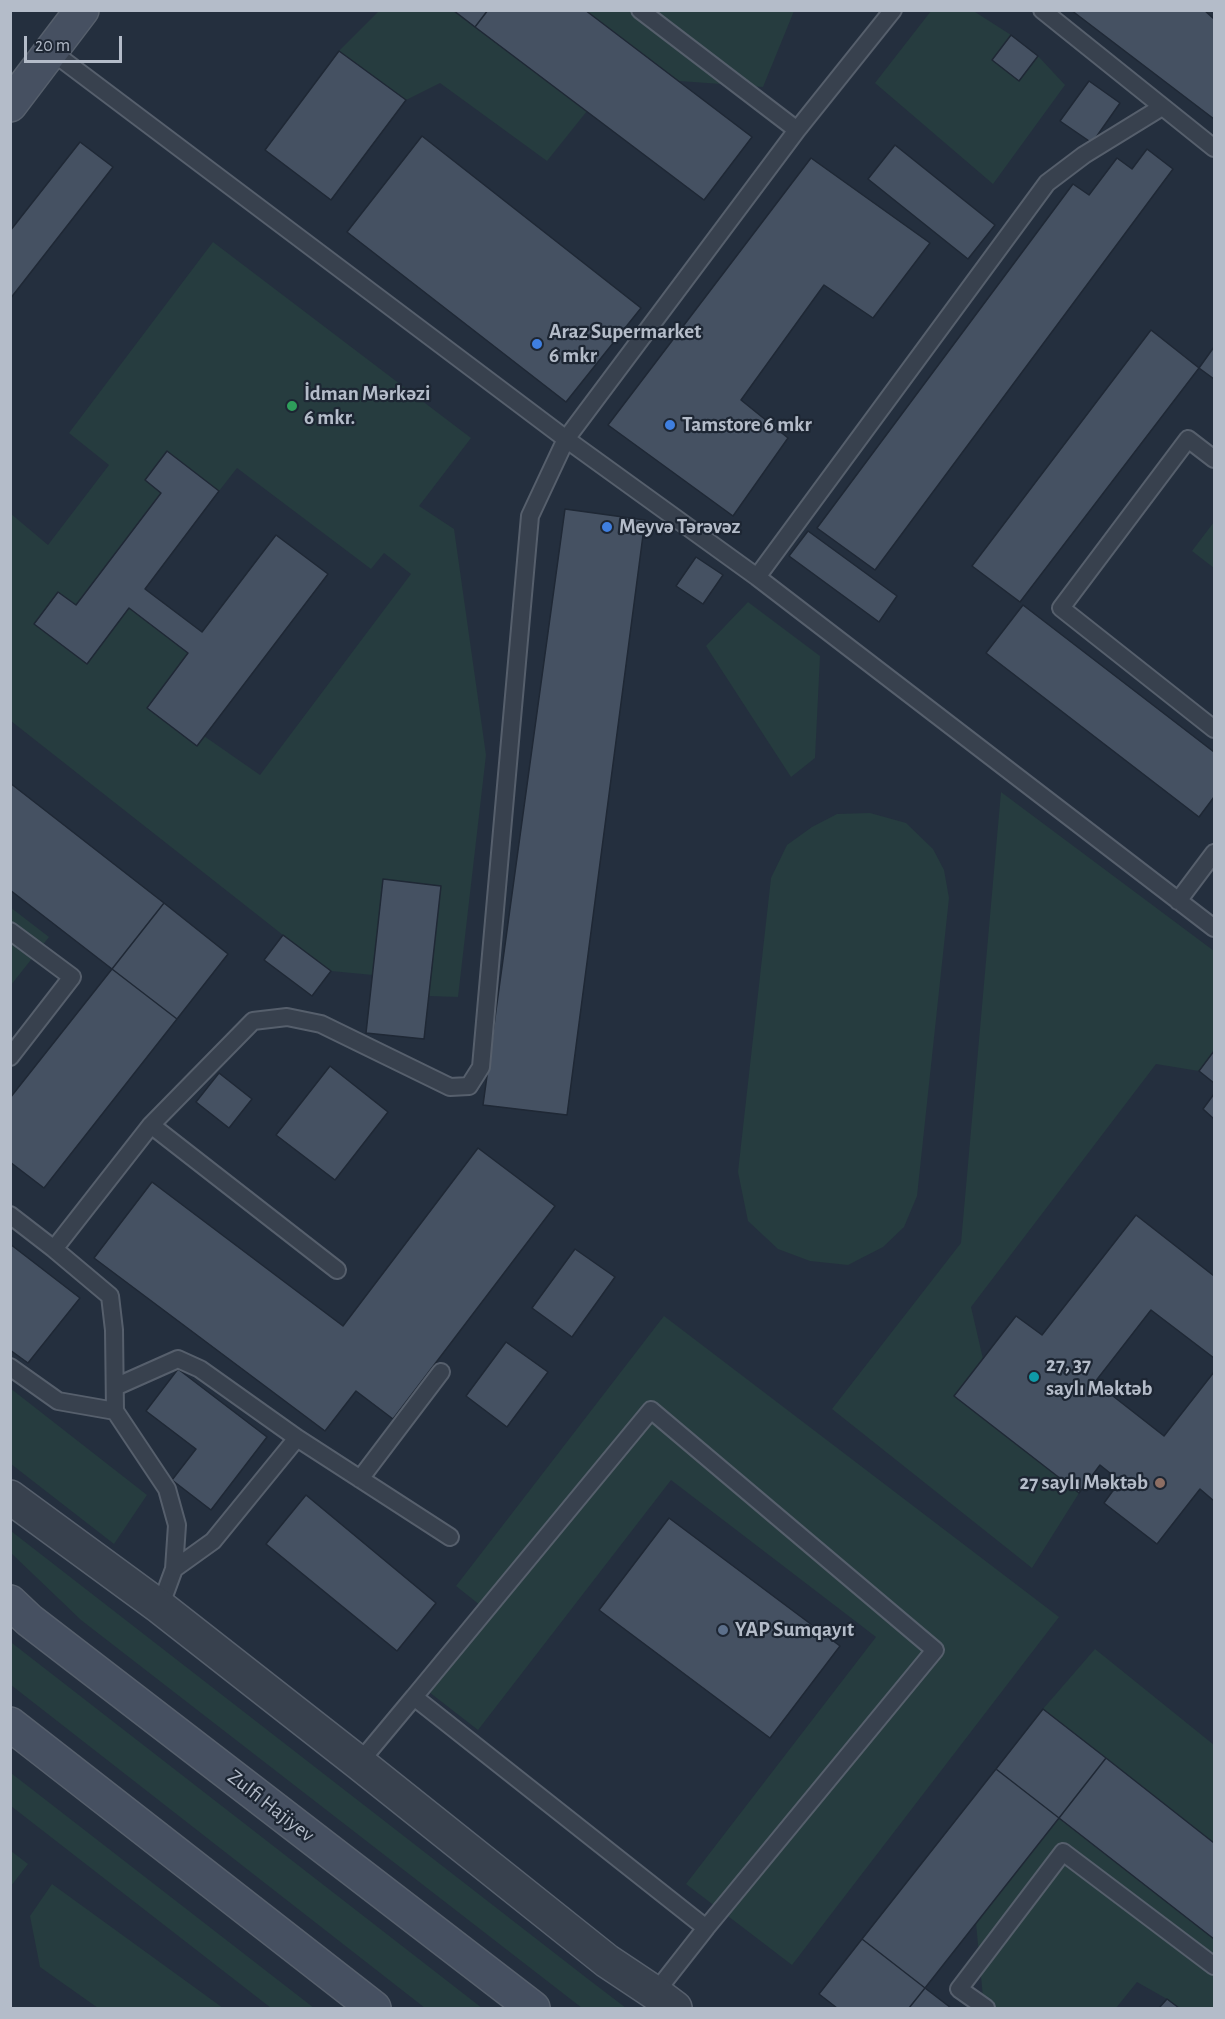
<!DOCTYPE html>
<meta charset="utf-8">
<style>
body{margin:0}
#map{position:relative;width:1225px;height:2019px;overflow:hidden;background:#242f3e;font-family:"Alegreya Sans",sans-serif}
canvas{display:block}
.frame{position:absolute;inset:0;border:12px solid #b4bcc9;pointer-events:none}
.scale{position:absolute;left:24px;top:36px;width:98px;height:27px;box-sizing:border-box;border:3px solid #b4bcc9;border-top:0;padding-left:8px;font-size:18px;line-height:21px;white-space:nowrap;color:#b4bcc9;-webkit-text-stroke:4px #1d2633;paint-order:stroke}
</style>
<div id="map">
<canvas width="1225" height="2019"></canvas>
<div class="frame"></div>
<div class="scale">20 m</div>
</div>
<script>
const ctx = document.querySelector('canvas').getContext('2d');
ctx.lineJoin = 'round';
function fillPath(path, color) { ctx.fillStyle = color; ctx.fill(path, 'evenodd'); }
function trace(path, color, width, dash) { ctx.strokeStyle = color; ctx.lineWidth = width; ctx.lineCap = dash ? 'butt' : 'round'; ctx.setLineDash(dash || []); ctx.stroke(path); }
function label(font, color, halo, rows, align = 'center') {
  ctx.font = font + ' "Alegreya Sans",sans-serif'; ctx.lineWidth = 4.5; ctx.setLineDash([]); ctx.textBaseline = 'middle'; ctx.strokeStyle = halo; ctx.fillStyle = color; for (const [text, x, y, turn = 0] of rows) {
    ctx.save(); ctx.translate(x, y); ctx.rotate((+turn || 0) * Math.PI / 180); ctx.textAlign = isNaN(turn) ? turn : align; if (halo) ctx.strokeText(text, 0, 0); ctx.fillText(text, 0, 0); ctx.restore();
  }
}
const green = new Path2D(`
 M972,10L1011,35L993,60L1019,81L1038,56L1065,85L993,184L875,83L931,11Z
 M379,11H453L587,111L547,161L440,83L406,100L339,51Z
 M585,11H794L763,87L679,81Z
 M213,242L471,438L419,506L454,529L486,755L458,997L429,996L441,886L383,880L373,975L331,971L283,935L11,721L10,513L48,545L109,465L69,433ZM167,452L219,491L237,468L371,569L384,553L411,574L260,775L204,736L196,746L147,708L188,653L129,608L87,663L34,624L58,592L76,605L161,493L145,480Z
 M1214,522V568L1192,551Z
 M748,602L820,656L815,758L791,777L706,646Z
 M1001,792L1214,951V1051L1199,1071L1156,1064L971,1307L983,1359L1079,1493L1032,1568L832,1409L961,1243Z
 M870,813L906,823L933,849L944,870L949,898L917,1196L904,1227L883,1247L848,1265L810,1261L778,1249L748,1221L738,1172L771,878L787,845L812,827L837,814Z
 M10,907L49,937L11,985H10Z
 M664,1316L1059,1617L792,1965L686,1884L876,1637L671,1480L478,1730L429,1692L490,1613L456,1586Z
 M10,1388L147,1495L114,1544L11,1464Z
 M11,1531L588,1979L626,2008H582L81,1620L11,1553Z
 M11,1641L12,1643L482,2008H425L11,1685Z
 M1095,1649L1214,1745V1843L1043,1709Z
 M11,1773L314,2008H271L11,1806Z
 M1059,1818L1214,1939V2008H1179L1167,1999L1137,1982L1116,2008H984L976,1923Z
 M11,1851L28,1864L11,1886Z
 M52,1884L223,2008H98L40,1967L30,1916Z`);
const building = new Path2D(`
 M453,10H488L475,27Z
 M488,10H585L752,137L704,200L475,27Z
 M1071,10H1204L1214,19V119Z
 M1011,35L1038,56L1019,81L992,60Z
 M339,51L406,100L331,200L265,150Z
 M1089,81L1120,103L1092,143L1060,121Z
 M422,136L641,308L566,402L347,232Z
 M80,142L113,167L10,299V231Z
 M895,145L995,225L968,259L868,179Z
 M1147,149L1173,169L875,570L817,528L1073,184L1089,195L1117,158L1132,169Z
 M811,158L930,243L873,318L824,285L741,400L788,438L733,516L608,425Z
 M1151,330L1199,368L1020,602L972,566Z
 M1214,347V379L1199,368Z
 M167,451L219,491L145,589L202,632L276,535L328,574L197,746L147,708L188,653L129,608L87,664L34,624L58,592L76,605L161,493L145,480Z
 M565,509L645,520L567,1115L483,1105Z
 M808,531L897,596L879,622L789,556Z
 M696,557L723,575L703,604L676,586Z
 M1023,605L1214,752V797L1199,817L986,653Z
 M10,783L164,903L112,969L10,890Z
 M383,879L441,886L424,1039L366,1033Z
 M164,903L228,954L177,1019L112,969Z
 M283,935L331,971L312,996L264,960Z
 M112,969L177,1019L44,1188L10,1162V1098Z
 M1214,1051V1083L1199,1071Z
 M330,1066L388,1112L335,1180L276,1135Z
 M219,1073L252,1099L229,1128L196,1102Z
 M1214,1094V1119L1203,1109Z
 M478,1148L555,1206L393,1419L356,1391L325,1431L94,1258L152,1182L343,1326Z
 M1136,1215L1214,1276V1358L1151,1310L1095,1382L1164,1436L1214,1372V1501L1200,1489L1157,1544L1104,1503L1120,1481L1100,1465L1079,1493L954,1396L1016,1316L1042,1335Z
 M10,1244L80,1298L28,1363L10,1350Z
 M575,1249L615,1277L572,1337L532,1308Z
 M506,1342L548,1372L507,1427L466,1396Z
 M178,1369L267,1437L211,1510L172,1480L196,1449L146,1411Z
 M306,1495L436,1603L397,1651L266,1544Z
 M669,1518L840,1646L770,1738L599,1610Z
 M1043,1709L1106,1758L1059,1818L996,1769Z
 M1106,1758L1214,1843V1939L1059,1818Z
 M996,1769L1059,1818L925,1988L862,1939Z
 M862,1939L925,1988L909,2008H837L819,1994Z
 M925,1988L951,2008H909Z
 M1167,1999L1179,2008H1159Z`);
const service = new Path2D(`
 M640,10L797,130L893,10
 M1042,10L1214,148
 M51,51L566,439L757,577L1214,928
 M1214,459L1188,439L1061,608L1214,729
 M757,577L1047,183L1084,155L1162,107
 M1178,901L1214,853
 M10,931L72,977L10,1057
 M151,1125L337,1270
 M10,1215L54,1249
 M10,1367L58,1401L115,1411
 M115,1387L178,1359L200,1369L297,1438L450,1537
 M360,1479L441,1372
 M174,1569L213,1541L297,1438
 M160,1607L174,1569L177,1525L167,1489L115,1411L114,1330L110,1296L54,1249L151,1125L253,1021L287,1017L321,1024L450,1087L469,1086L481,1067L530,516L566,439L797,130
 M414,1697L651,1410L935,1650L706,1928
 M359,1763L414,1697L706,1928L655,1993
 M986,2008L959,1989L1063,1852L1214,1966`);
const minor = new Path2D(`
 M10,1497L160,1607L359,1763L607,1961L655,1993L675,2008`);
const secondary = new Path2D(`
 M10,105L82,10
 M10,1602L29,1620L533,2008
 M10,1724L374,2008`);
const markers = [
 [537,344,6,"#3f7fe0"],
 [292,406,6,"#2e9e5b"],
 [670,425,6,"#3f7fe0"],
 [607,527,6,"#3f7fe0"],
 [1034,1377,6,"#0f9aa8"],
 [1160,1483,6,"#8d6e63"],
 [723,1630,6,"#5c6f8a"]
];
const poiNames = [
 ["Araz Supermarket",549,332],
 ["6 mkr",549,356],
 ["İdman Mәrkәzi",304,394],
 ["6 mkr.",304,418],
 ["Tamstore 6 mkr",682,425],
 ["Meyvə Tərəvəz",619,527],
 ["27, 37",1046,1365],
 ["saylı Məktəb",1046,1389],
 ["27 saylı Məktəb",1148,1483,"right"],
 ["YAP Sumqayıt",735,1630]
];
const streetNames = [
 ["Zulfi Hajiyev",271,1806,38]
];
fillPath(green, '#263c3f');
fillPath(building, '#455162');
trace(building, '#1f2835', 1.5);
trace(service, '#565f6c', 20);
trace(minor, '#565f6c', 36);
trace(secondary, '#565f6c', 36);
trace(service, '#38414e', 16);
trace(minor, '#38414e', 33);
trace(secondary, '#465061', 33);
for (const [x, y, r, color] of markers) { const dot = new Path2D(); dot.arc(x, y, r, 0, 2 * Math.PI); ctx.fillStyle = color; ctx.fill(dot); trace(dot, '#1d2633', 2); }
label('bold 21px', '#b4bcc9', '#1d2633', poiNames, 'left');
label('21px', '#b4bcc9', '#1d2633', streetNames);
</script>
